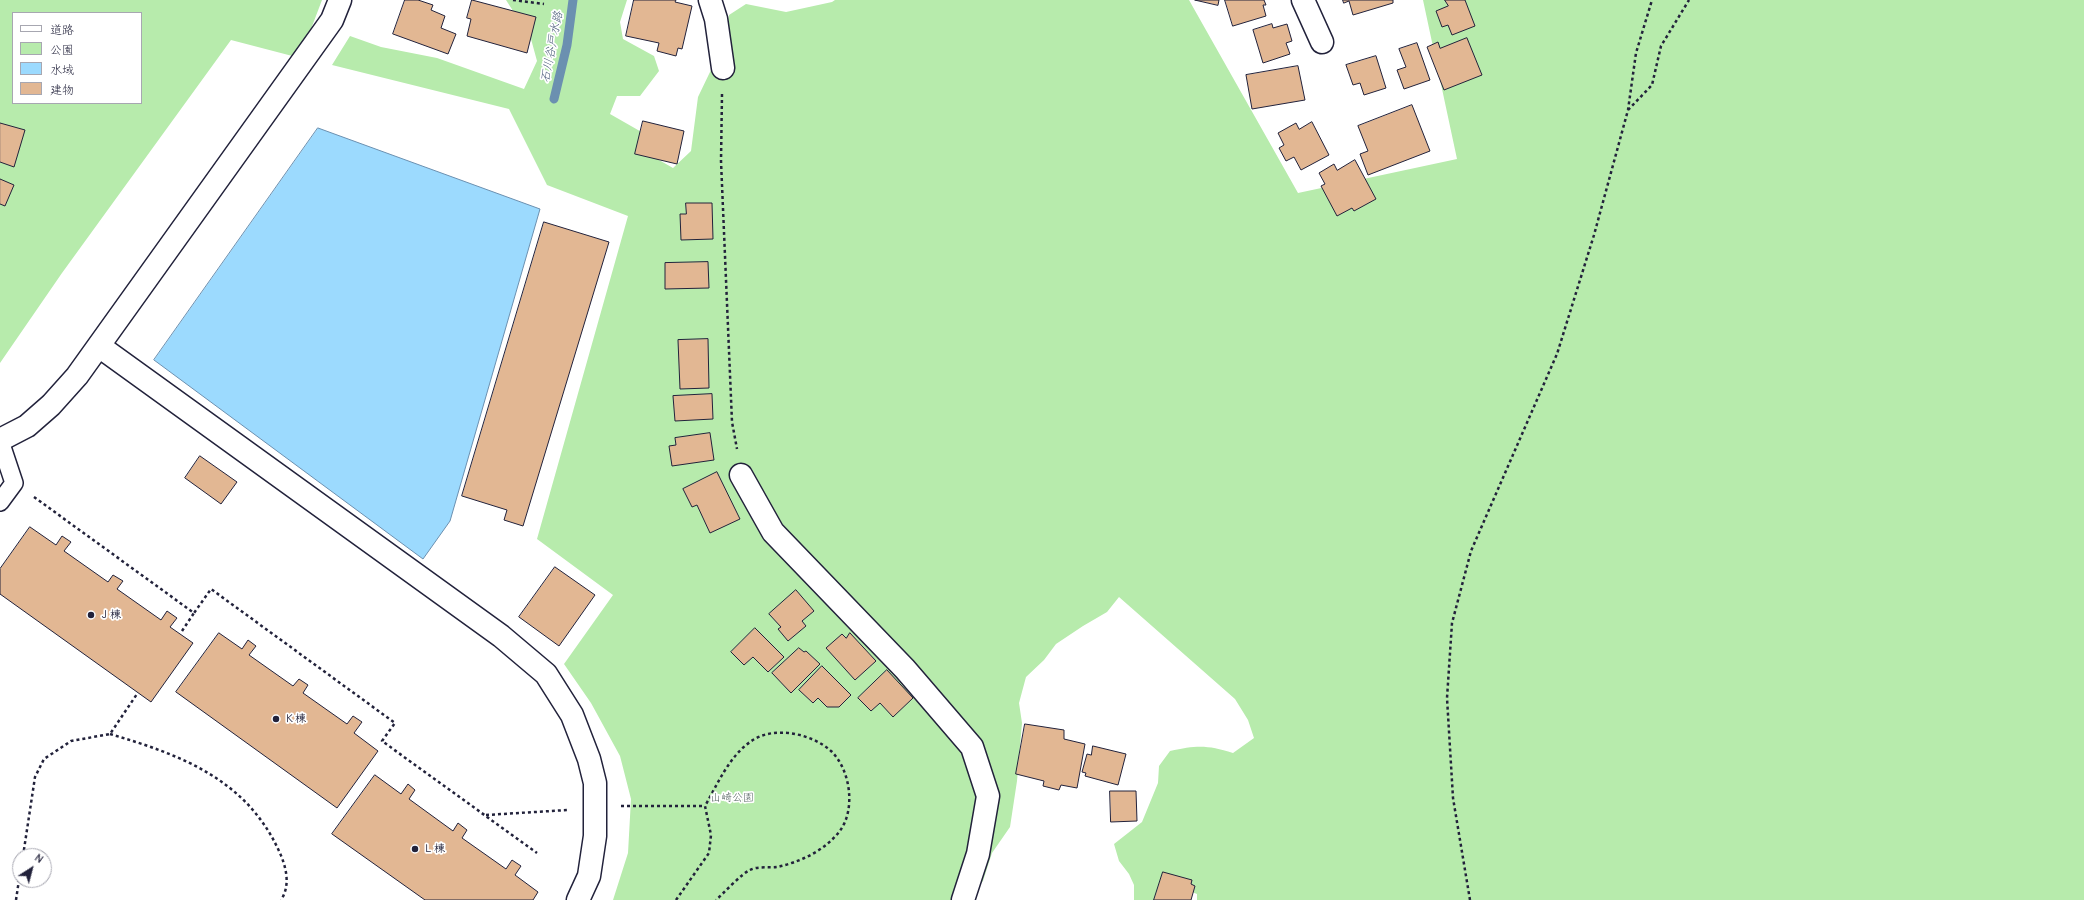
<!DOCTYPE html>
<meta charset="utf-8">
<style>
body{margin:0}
#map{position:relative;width:2084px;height:900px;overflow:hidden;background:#fff;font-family:"Comic Neue","Klee One",sans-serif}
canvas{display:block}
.legend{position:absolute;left:12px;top:12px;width:130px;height:92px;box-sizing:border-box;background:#fff;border:1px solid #a7a7b1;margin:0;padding:5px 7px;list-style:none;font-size:12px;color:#22223b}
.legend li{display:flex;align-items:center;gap:8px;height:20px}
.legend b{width:20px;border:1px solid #a7a7b1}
.north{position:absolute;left:12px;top:848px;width:40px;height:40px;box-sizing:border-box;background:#fff;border:1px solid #a7a7b1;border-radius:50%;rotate:36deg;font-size:11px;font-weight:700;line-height:16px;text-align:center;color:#22223b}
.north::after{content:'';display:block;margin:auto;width:14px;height:18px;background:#22223b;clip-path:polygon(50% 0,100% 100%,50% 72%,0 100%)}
</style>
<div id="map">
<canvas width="2084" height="900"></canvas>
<ul class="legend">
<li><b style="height:5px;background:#fff"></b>道路</li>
<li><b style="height:11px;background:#b7ebac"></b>公園</li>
<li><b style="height:11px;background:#9cdafe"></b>水域</li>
<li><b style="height:11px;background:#e2b793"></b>建物</li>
</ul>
<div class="north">N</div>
</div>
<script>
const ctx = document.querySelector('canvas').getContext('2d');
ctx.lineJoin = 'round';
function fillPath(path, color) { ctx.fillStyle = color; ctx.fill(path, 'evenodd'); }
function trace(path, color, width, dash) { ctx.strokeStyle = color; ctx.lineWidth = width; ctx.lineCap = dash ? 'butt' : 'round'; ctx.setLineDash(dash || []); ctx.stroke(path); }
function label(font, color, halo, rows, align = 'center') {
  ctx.font = font + ' "Comic Neue","Klee One",sans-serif'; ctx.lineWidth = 3.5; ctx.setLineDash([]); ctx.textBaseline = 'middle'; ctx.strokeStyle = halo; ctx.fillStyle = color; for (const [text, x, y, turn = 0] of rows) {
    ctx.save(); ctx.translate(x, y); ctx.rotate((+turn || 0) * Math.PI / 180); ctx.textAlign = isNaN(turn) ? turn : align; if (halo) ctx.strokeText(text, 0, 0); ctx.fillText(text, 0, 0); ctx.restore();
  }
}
const green = new Path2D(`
 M0,0H322L300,58L231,40L62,273L0,363ZM13,13H141V103H13Z
 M506,0H627L620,22L623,39L654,56L659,71L640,96H617L610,114L645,134L652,156L673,168L691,151L698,97L722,47L729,15L746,4L786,12L832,2L835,0H1189L1298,193L1457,159L1423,0H2084V900H1197V894L1175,885L1164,900H1134V885L1129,874L1119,861L1114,844L1142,822L1158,783L1159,766L1170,751C1197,745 1208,745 1233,753L1254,738L1248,720L1235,699L1119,597L1107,612L1083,626L1056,644L1044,660L1026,677L1019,703L1022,723L1017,781L1010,827L992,853L983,881L974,892L971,900H613L628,853L631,799L620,756L591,703L564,664L613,595L537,539L628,216L547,185L509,109L332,65L350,36L381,47L437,58L524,89L537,61L531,39Z`);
const water = new Path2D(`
 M318,128L540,209L450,521L423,559L154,360Z`);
const stream = new Path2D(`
 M554,99L567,45L573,0`);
const building = new Path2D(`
 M405,0H418L433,5L431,10L445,16L441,28L456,34L448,54L393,34Z
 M472,0L536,17L527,53L467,36L471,19L467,18Z
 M634,0H676L675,2L692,6L682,49L678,48L676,56L657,51L659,43L626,36Z
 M1195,0H1219L1218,5Z
 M1225,0H1264L1266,5H1263L1266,16L1233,26Z
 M1343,0H1393V3L1353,15L1349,1L1344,3Z
 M1445,0H1465L1475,26L1452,35L1448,25L1442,27L1436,11L1448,6Z
 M1272,24L1273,28L1287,24L1292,41L1286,43L1290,54L1263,63L1253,30Z
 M1467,38L1482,75L1444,90L1427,47L1438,42L1440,48Z
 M1417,43L1430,80L1404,89L1397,70L1406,67L1399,49Z
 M1376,56L1386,88L1364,95L1360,83L1353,85L1346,65Z
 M1298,66L1305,100L1252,109L1246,75Z
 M1412,105L1430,151L1368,175L1360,154L1368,151L1358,126Z
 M643,121L684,131L677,164L635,154Z
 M1312,122L1329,155L1301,170L1294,157L1286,161L1279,148L1284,145L1278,133L1296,123L1299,129Z
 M0,123L25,130L14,167L0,162Z
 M1355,160L1376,199L1354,211L1352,208L1337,216L1321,186L1325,184L1319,173L1334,164L1337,170Z
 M0,179L14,185L5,206L0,204Z
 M686,203H712L713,239L681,240L680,214H686Z
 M544,222L609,242L523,526L504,520L507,510L462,496Z
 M708,262L709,288L665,289V263Z
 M708,339L709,388L680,389L678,340Z
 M712,394L713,419L675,421L673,396Z
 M710,433L714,460L672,466L669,446L676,445L675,438Z
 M200,456L237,482L221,504L185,478Z
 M717,472L740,519L710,533L697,505L692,507L683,489Z
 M30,527L56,545L62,536L71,542L64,551L108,582L113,575L123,581L117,589L161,620L167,611L177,618L170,627L193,643L151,702L0,594V569Z
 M555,567L595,595L559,646L519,617Z
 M796,590L814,611L802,621L806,626L788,641L778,629L781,627L769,614Z
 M755,628L784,657L768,672L753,657L744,665L731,652Z
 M219,633L242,649L248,640L256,646L249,655L293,686L299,679L308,685L303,693L347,724L353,716L362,722L354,733L378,751L337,808L176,692Z
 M850,633L876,661L855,680L826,648L842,634L846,638Z
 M799,648L804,652L806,651L820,664L791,693L772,673Z
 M822,666L851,695L839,707H827L818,698L813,703L799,690Z
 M887,670L913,698L893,717L880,703L871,711L858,698Z
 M1025,724L1064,730V739L1085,744L1077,788L1061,785L1059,790L1043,786L1044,781L1016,774Z
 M1093,746L1126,754L1118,785L1085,776L1086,773L1082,772L1087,754L1091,755Z
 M375,775L401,794L408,784L415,790L409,799L453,831L458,823L467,830L462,838L506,869L512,860L521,866L515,875L538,892L533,900H425L332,834Z
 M1110,791H1136L1137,821L1111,822Z
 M1163,872L1192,880L1191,884L1195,886L1191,900H1154Z`);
const path = new Path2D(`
 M513,0L544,4
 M722,94L721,161L732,422L737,449
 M1628,110L1652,85L1661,46L1689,0
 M34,497L194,613L211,589L395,723L382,741L537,853
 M182,631L194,613
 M110,734C181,755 246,779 279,851C286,866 291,885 281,900
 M621,806H705
 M486,815L568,810
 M23,856L35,777L44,759L71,741L110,734L137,694
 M16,900L20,873
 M676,900L709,853L711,835L705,806C718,783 729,757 750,742C772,725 811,733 831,751C851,770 856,811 839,832C824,851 800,862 777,867C769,868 757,866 750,870C741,874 724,893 716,900
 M1470,900L1453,798L1447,698L1452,623L1471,551L1557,354L1594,235L1628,110L1636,53L1652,0`);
const service = new Path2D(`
 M0,441L14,483L0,502`);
const minor = new Path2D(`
 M710,0L716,19L723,68
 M1303,0L1322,42
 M741,475L773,532L905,669L972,747L988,796L978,854L963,900`);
const tertiary = new Path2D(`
 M99,346L501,636L546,674L572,715L589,759L595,783V836L589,876L578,900
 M0,440L27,426L51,405L77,376L332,20L340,0`);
const markers = [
 [91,615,4,"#22223b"],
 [276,719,4,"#22223b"],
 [415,849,4,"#22223b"]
];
const poiNames = [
 ["Ｊ棟",99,615],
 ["Ｋ棟",284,719],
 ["Ｌ棟",423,849]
];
const parkNames = [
 ["山崎公園",732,798]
];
const waterNames = [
 ["石川谷戸水路",552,47,-79]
];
fillPath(green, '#b7ebac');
fillPath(water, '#9cdafe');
trace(water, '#6b90b0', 1);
trace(stream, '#6b90b0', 9);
fillPath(building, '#e2b793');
trace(building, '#22223b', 1);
trace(service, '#22223b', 20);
trace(minor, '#22223b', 25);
trace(tertiary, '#22223b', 25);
trace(path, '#22223b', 2.5, [3, 3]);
trace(service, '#fff', 17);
trace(minor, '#fff', 22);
trace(tertiary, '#fff', 22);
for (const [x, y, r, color] of markers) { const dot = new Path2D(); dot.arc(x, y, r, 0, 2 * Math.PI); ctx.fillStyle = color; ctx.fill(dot); trace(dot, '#fff', 1.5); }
label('bold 11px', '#22223b', '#fff', poiNames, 'left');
label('11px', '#4f5e5d', '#fff', parkNames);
label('italic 12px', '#475976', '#fff', waterNames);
</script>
